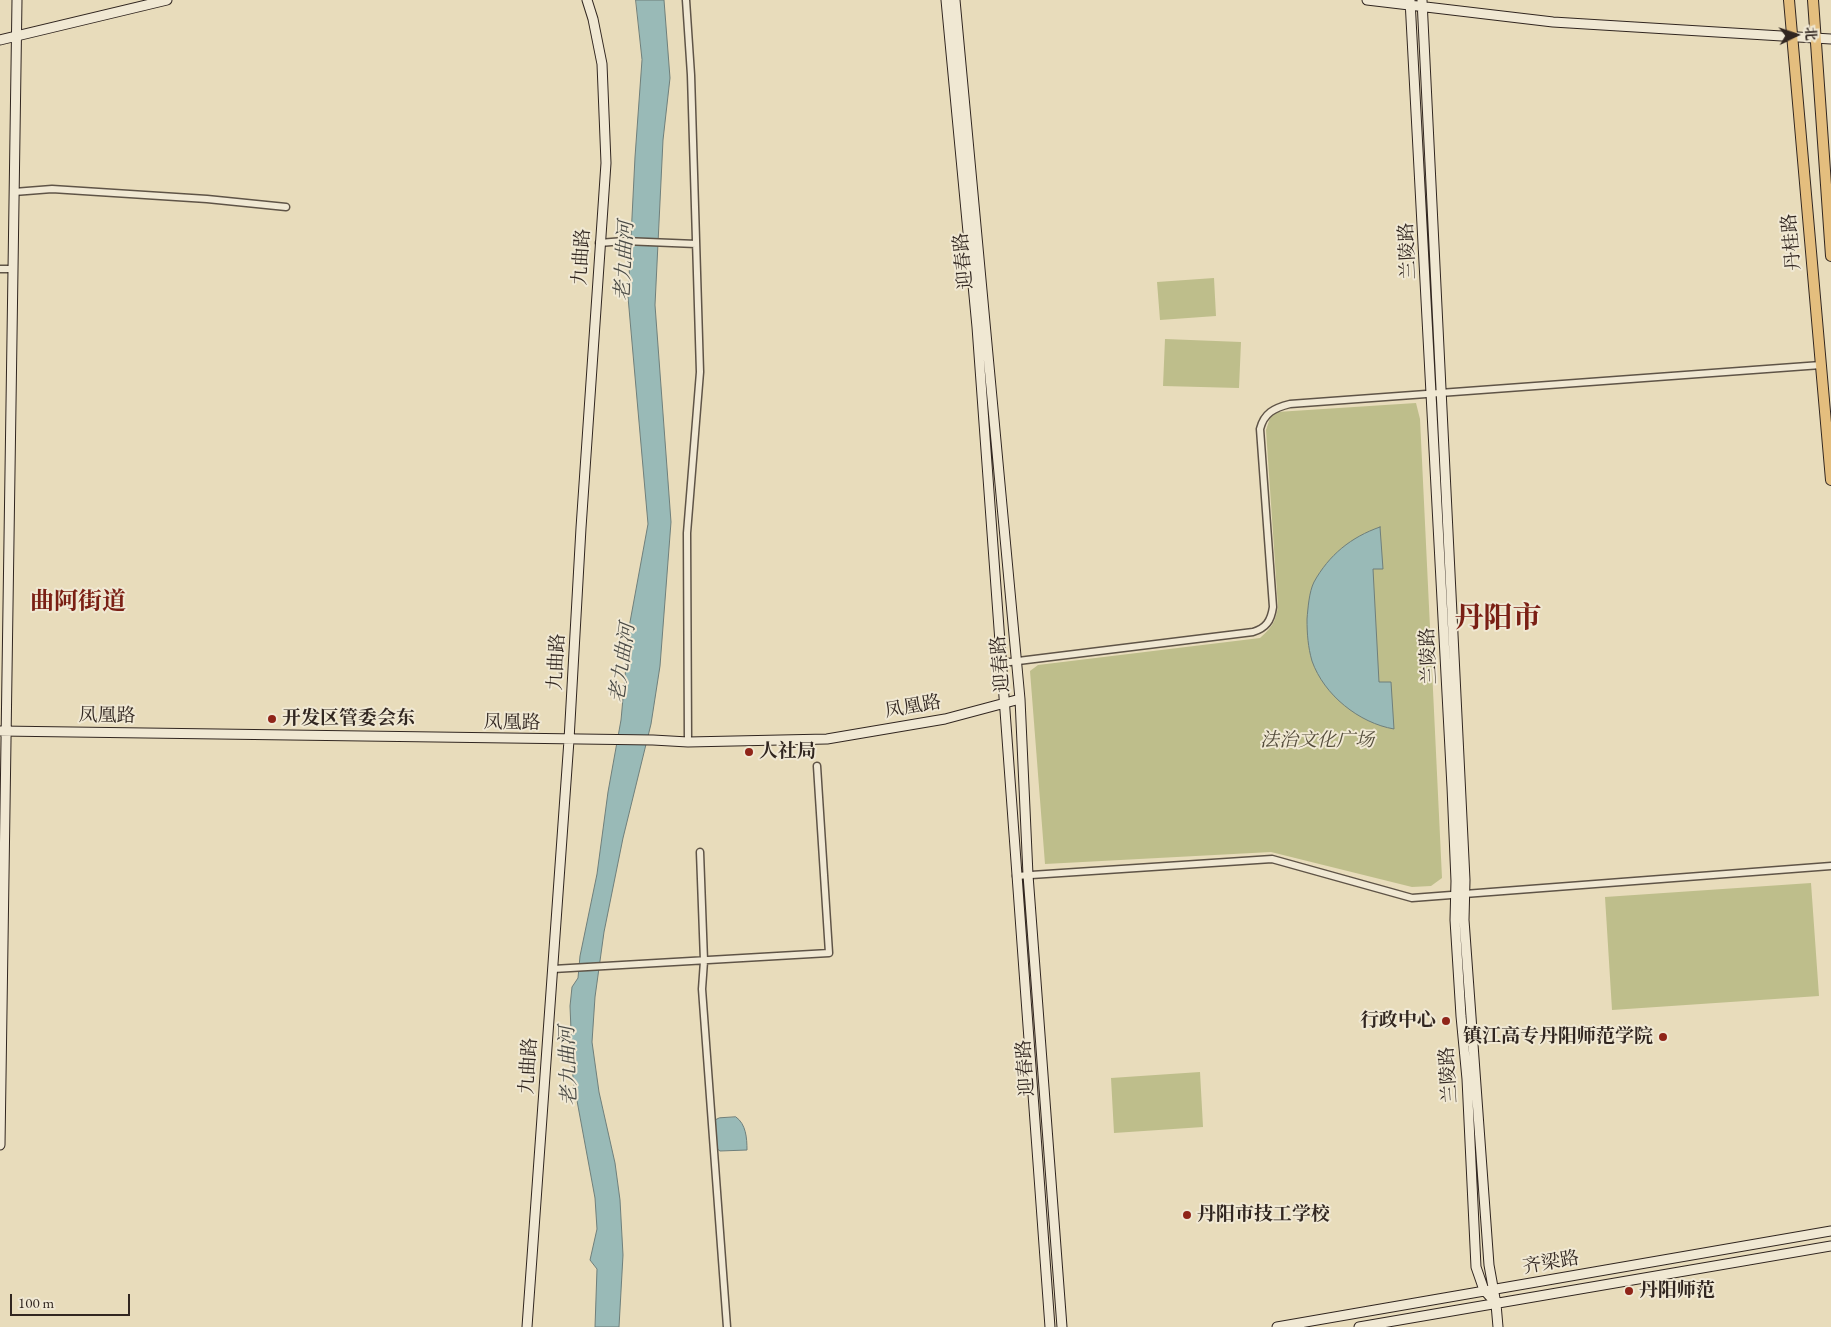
<!DOCTYPE html>
<meta charset="utf-8">
<style>
body{margin:0}
#map{position:relative;width:1831px;height:1327px;overflow:hidden;background:#e8dcbb;font-family:"EB Garamond","Noto Serif SC",serif}
canvas{display:block}
.north{position:absolute;left:1771px;top:10px;width:50px;height:50px;-webkit-text-stroke:4px #f0e8d3;paint-order:stroke;rotate:86deg;font-size:14px;font-weight:700;line-height:20px;text-align:center;color:#312620}
.north::after{content:'';display:block;margin:auto;width:18px;height:22px;background:#312620;clip-path:polygon(50% 0,100% 100%,50% 72%,0 100%)}
.scale{position:absolute;left:10px;top:1294px;width:120px;height:22px;box-sizing:border-box;border:2px solid #312620;border-top:0;padding-left:6px;font-size:15px;line-height:18px;white-space:nowrap;color:#312620;-webkit-text-stroke:4px #f0e8d3;paint-order:stroke}
</style>
<div id="map">
<canvas width="1831" height="1327"></canvas>
<div class="north">北</div>
<div class="scale">100 m</div>
</div>
<script>
const ctx = document.querySelector('canvas').getContext('2d');
ctx.lineJoin = 'round';
function fillPath(path, color) { ctx.fillStyle = color; ctx.fill(path, 'evenodd'); }
function trace(path, color, width, dash) { ctx.strokeStyle = color; ctx.lineWidth = width; ctx.lineCap = dash ? 'butt' : 'round'; ctx.setLineDash(dash || []); ctx.stroke(path); }
function label(font, color, halo, rows, align = 'center') {
  ctx.font = font + ' "EB Garamond","Noto Serif SC",serif'; ctx.lineWidth = 4; ctx.setLineDash([]); ctx.textBaseline = 'middle'; ctx.strokeStyle = halo; ctx.fillStyle = color; for (const [text, x, y, turn = 0] of rows) {
    ctx.save(); ctx.translate(x, y); ctx.rotate((+turn || 0) * Math.PI / 180); ctx.textAlign = isNaN(turn) ? turn : align; if (halo) ctx.strokeText(text, 0, 0); ctx.fillText(text, 0, 0); ctx.restore();
  }
}
const green = new Path2D(`
 M1214,278L1216,316L1160,320L1157,282Z
 M1165,339L1241,342L1239,388L1163,386Z
 M1416,403L1420,419L1442,878L1431,886L1412,887L1271,852L1045,864L1030,671L1038,665L1260,638C1272,627 1275,623 1278,607L1266,430L1270,418L1277,412Z
 M1811,883L1819,996L1612,1010L1605,897Z
 M1200,1072L1203,1127L1114,1133L1111,1078Z`);
const water = new Path2D(`
 M636,0H664L670,78L663,140L655,305L671,522L660,666L651,724L623,838L604,932L595,997L592,1042L599,1092L615,1163L620,1200L623,1255L619,1327H595L597,1269L590,1260L597,1229L595,1198L573,1079L570,1006L572,987L578,978L580,956L597,874L608,792L621,720L630,622L648,524L628,297L635,157L642,60Z
 M1380,527L1383,569H1373L1379,682H1391L1394,729C1359,723 1324,695 1312,661C1308,647 1307,634 1307,619C1308,608 1309,592 1314,582C1329,555 1351,537 1380,527Z
 M736,1117C746,1124 747,1138 747,1150L720,1151L716,1148L715,1120L719,1118Z`);
const street = new Path2D(`
 M686,0L691,75L700,372L687,533L688,742
 M14,192L52,189L207,199L286,207
 M599,243L624,241L696,244
 M0,269H13
 M1002,663L1253,632C1266,628 1271,621 1273,607L1260,429C1264,413 1274,408 1290,404L1821,365
 M700,852L704,961L702,989L727,1327
 M1016,876L1272,859L1412,898L1831,866
 M553,969L829,953L817,766`);
const secondary = new Path2D(`
 M946,0L977,327L1050,1327
 M955,0L1020,699L1028,875L1062,1327
 M1367,0L1553,22L1831,39
 M1410,0L1452,787L1456,881L1455,920L1461,1016L1467,1079L1476,1267L1484,1290L1495,1302
 M1422,0L1465,880L1464,920L1489,1265L1496,1304L1498,1327
 M0,40L167,0
 M0,731L653,740L688,742L827,739L945,719L1020,699
 M0,1145L17,0
 M527,1327L569,740L581,528L606,163L602,64L593,19L587,0
 M1277,1327L1831,1231
 M1359,1327L1831,1246`);
const primary = new Path2D(`
 M1789,0L1831,480
 M1813,0L1831,256`);
const markers = [
 [272,719,5,"#8f2418"],
 [749,752,5,"#8f2418"],
 [1446,1021,5,"#8f2418"],
 [1663,1037,5,"#8f2418"],
 [1187,1215,5,"#8f2418"],
 [1629,1291,5,"#8f2418"]
];
const streetNames = [
 ["丹桂路",1792,242,-95],
 ["兰陵路",1408,251,-93],
 ["九曲路",582,257,-86],
 ["迎春路",964,261,-96],
 ["兰陵路",1429,656,-93],
 ["九曲路",557,662,-87],
 ["迎春路",1001,664,-95],
 ["凤凰路",913,707,-10],
 ["凤凰路",107,716,1],
 ["凤凰路",512,723,1],
 ["九曲路",529,1066,-86],
 ["迎春路",1026,1068,-94],
 ["兰陵路",1449,1075,-94],
 ["齐梁路",1551,1263,-10]
];
const poiNames = [
 ["开发区管委会东",282,719],
 ["人社局",759,752],
 ["行政中心",1436,1021,"right"],
 ["镇江高专丹阳师范学院",1653,1037,"right"],
 ["丹阳市技工学校",1197,1215],
 ["丹阳师范",1639,1291]
];
const parkNames = [
 ["法治文化广场",1317,741]
];
const waterNames = [
 ["老九曲河",625,261,-87],
 ["老九曲河",623,663,-82],
 ["老九曲河",569,1066,-92]
];
const districtNames = [
 ["曲阿街道",78,602]
];
const townNames = [
 ["丹阳市",1498,619]
];
fillPath(green, '#bebe8b');
fillPath(water, '#99bab7');
trace(water, '#6f7f7b', 1);
trace(street, '#5f5447', 9);
trace(secondary, '#312620', 11);
trace(primary, '#312620', 12);
trace(street, '#f0e8d3', 6);
trace(secondary, '#f0e8d3', 9);
trace(primary, '#e4be7e', 10);
for (const [x, y, r, color] of markers) { const dot = new Path2D(); dot.arc(x, y, r, 0, 2 * Math.PI); ctx.fillStyle = color; ctx.fill(dot); trace(dot, '#f0e8d3', 2); }
label('19px', '#312620', '#f0e8d3', streetNames);
label('bold 19px', '#312620', '#f0e8d3', poiNames, 'left');
label('italic 19px', '#544c3b', '#f0e8d3', parkNames);
label('italic 20px', '#4b4b46', '#f0e8d3', waterNames);
label('bold 24px', '#7a1f14', '#f0e8d3', districtNames);
label('bold 29px', '#7a1f14', '#f0e8d3', townNames);
</script>
